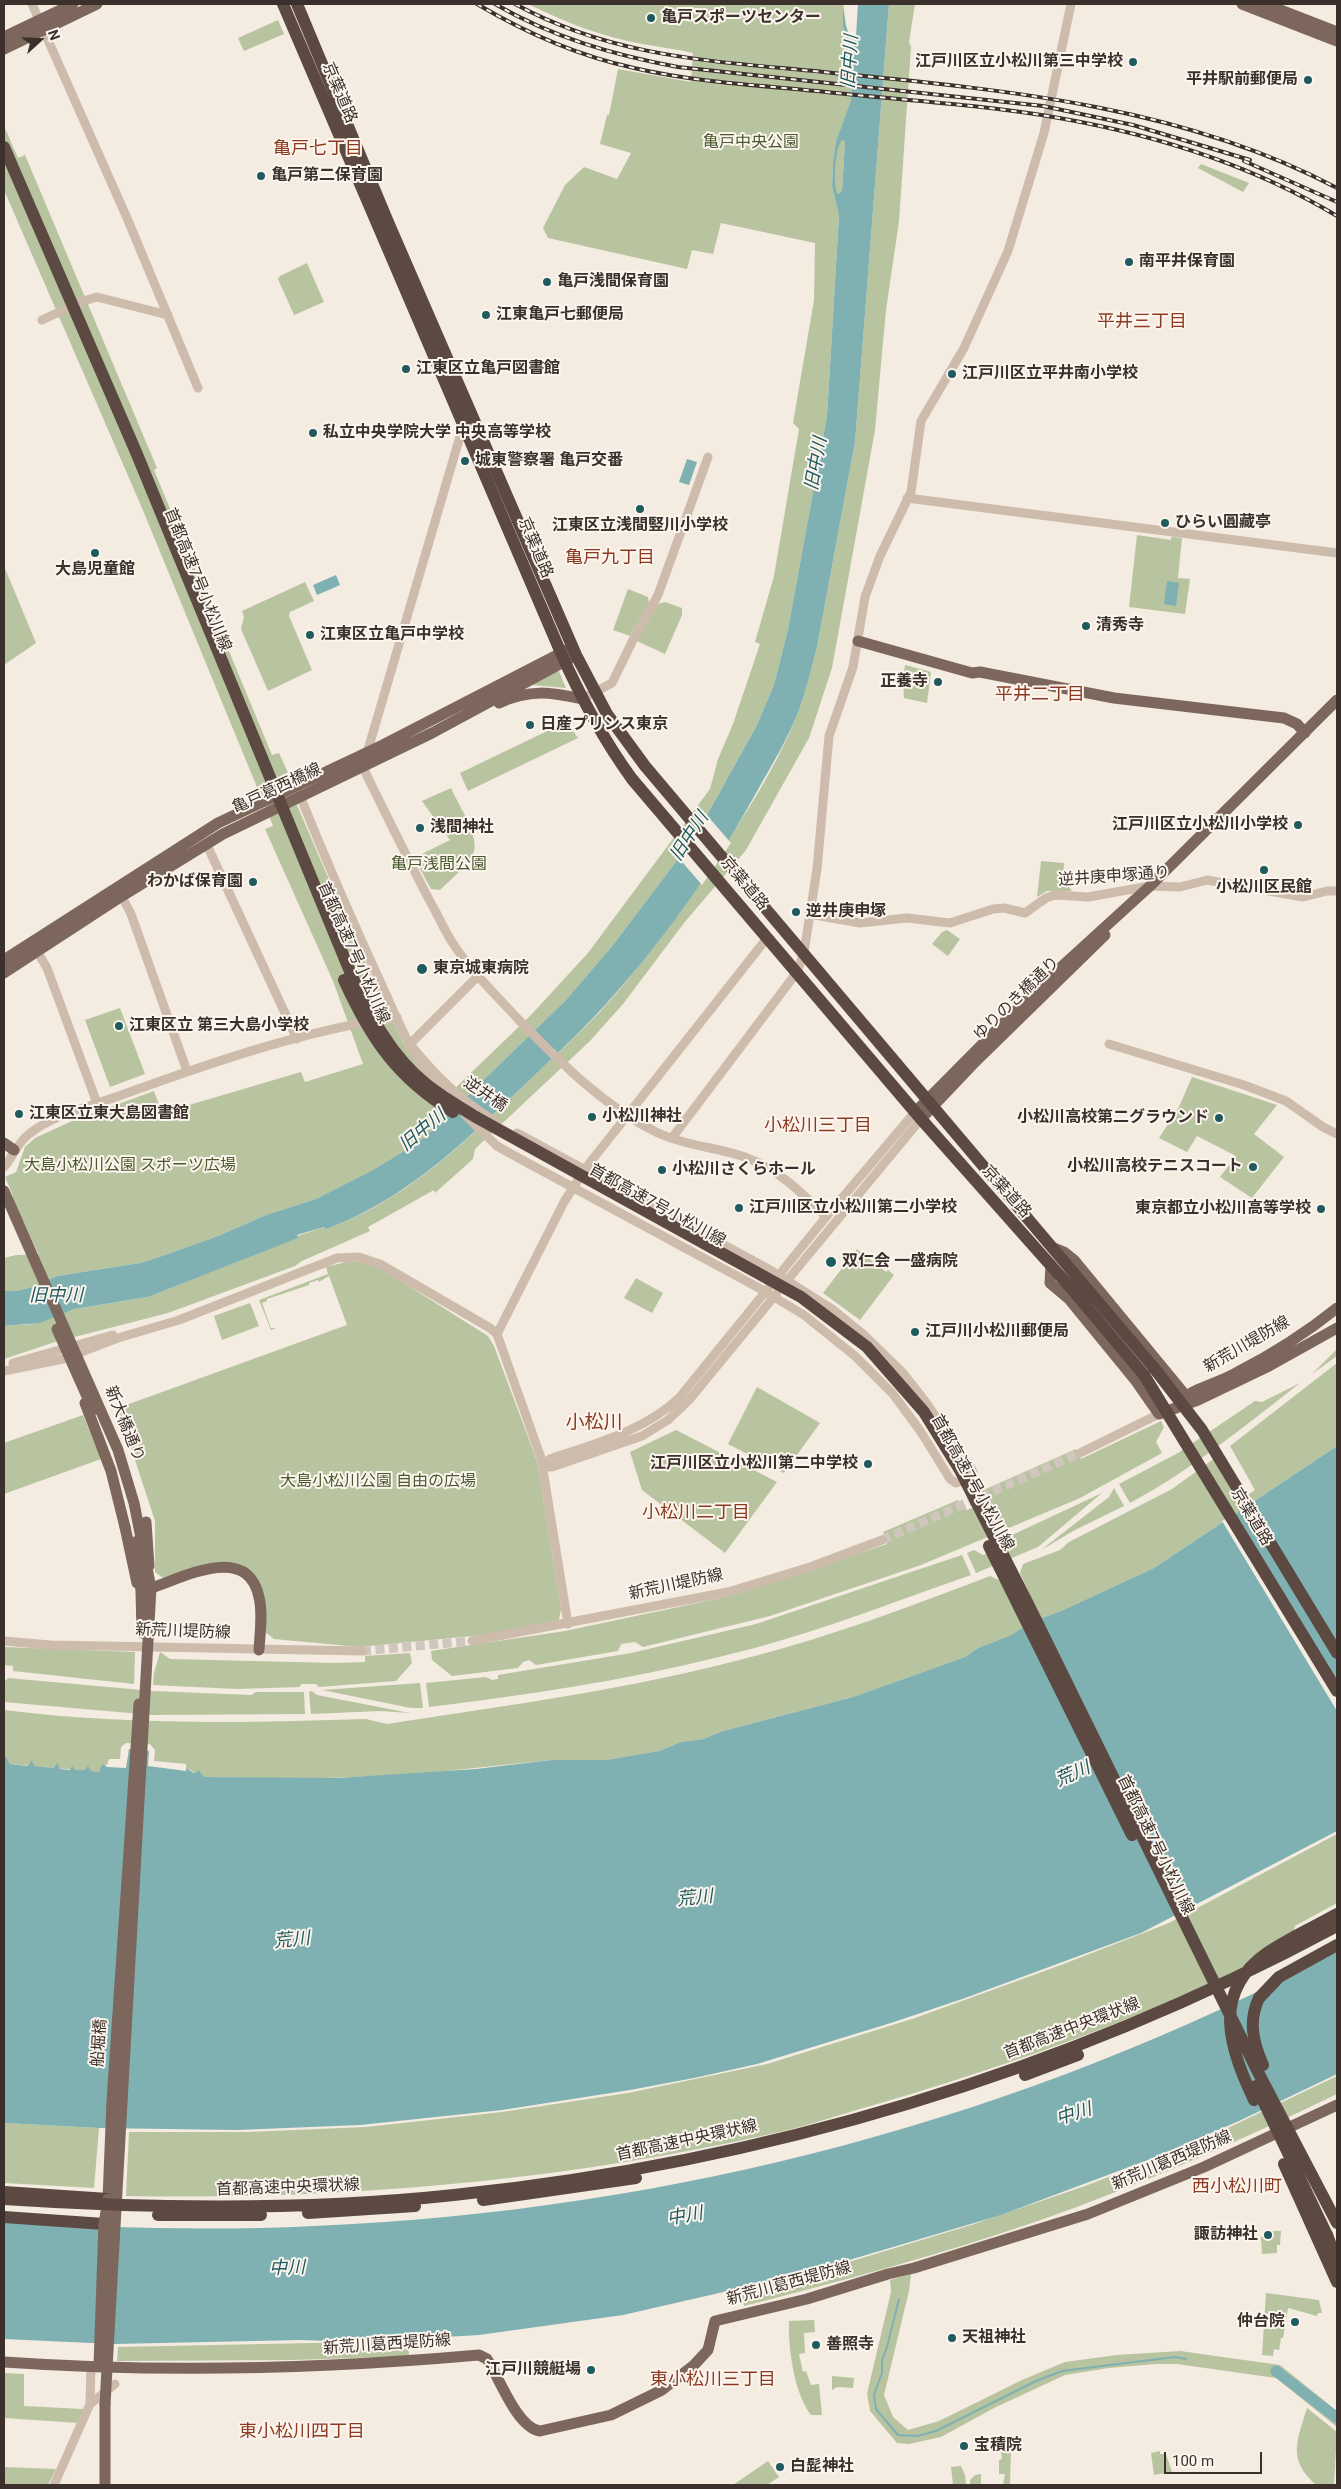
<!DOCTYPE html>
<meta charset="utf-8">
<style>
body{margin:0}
#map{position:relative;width:1341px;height:2489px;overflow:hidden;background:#f4ebe1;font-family:Roboto,sans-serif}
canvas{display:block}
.frame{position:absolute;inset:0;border:5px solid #3b302b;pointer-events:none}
.north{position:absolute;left:15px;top:15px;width:50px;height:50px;-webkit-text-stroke:4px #fbf5ee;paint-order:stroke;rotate:70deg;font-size:14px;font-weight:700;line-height:20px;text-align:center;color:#3b302b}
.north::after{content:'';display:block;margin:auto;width:18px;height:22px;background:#3b302b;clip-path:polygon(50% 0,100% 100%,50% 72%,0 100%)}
.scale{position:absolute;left:1164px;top:2452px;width:98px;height:22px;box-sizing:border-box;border:2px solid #3b302b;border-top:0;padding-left:6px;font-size:15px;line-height:18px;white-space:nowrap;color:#3b302b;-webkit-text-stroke:4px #fbf5ee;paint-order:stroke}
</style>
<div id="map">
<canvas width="1341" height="2489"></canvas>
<div class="frame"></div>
<div class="north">N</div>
<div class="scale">100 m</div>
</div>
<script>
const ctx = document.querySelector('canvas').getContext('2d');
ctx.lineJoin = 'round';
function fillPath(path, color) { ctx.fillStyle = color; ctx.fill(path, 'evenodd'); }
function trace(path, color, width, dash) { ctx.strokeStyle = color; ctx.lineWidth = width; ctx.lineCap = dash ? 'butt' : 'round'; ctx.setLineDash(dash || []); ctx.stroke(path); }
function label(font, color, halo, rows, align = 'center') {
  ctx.font = font + ' Roboto,"Noto Sans JP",sans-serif'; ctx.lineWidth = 4; ctx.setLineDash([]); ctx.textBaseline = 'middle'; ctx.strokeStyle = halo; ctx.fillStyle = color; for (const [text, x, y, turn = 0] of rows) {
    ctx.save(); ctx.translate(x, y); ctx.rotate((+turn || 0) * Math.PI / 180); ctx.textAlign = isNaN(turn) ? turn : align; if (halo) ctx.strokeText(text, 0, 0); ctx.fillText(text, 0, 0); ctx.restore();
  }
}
const green = new Path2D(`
 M528,4H843V27L854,58L851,100L836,141L833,162L832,186L839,214L827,416L788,629L774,685L756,727L707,815L678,859L613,945L566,1000L430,1132L416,1144L371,1171L316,1199L266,1215L218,1236L165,1255L140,1263L57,1276L29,1288L16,1291H4V1258L16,1255H39L13,1201V1196L5,1177L16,1172L25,1147L35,1138L72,1121L154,1091L162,1113L301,1072L305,1082L363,1064L333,981L265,829L273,826L142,508L4,190V126L18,158L25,155L157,468L154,470L272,755L279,753L288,773L284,775L355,940L404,1044L418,1066L446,1097L531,1015L588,953L710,789L718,759L733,724L760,644L755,642L774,576L799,429L793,423L814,300L815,243L721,223L713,254L692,250L687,269L548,238L543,228L565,185L584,167L617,179L631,153L600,144L607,115H609L618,69L691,82L693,53C676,49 659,47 642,44C603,37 564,22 528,4Z
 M889,4H915L909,42L911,47L899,221L886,310L875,430L832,668L809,738L746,850L684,923L623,1004L590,1041L475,1149L473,1159L435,1193L434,1190L368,1227L370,1231L302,1261L295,1266L168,1313L55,1342L4,1359V1326L33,1324L74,1309L148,1297L297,1238V1236L325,1227L326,1229C403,1202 461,1146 519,1090C544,1066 570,1042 595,1017C637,972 673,922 707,871C741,822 775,770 797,715C806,693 811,669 817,647L855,442Z
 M278,20L284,34L244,51L238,38Z
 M841,140L845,142L842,191L838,194C833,185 835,148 841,140Z
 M1201,164L1249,183L1243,192L1198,168Z
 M307,263L324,302L294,315L278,279L280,276Z
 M1137,535L1171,540V537L1182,538L1178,578L1190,579L1185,614L1129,607Z
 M4,566L36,643L4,665Z
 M305,582L314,601L290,612L289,616L312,670L268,691L241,629L244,617L242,611Z
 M628,589L648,597L649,603L630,636L613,630Z
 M665,602L682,608V615L665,654L637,641L658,604Z
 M905,665L931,672L927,703L904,698L903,680Z
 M557,667L566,688L532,685Z
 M566,722L578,738L468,791L460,773Z
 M451,788C457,802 479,836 474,851C469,865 451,879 440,890L431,889L414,858L450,840L422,801Z
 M1041,861L1064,863L1063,877L1072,891H1047L1037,897Z
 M947,930L960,939L948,956L932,944L942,932Z
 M120,1008L145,1074L110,1087L85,1020Z
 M1192,1077L1277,1105L1254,1134L1284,1157L1252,1198L1220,1177L1236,1156L1197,1136L1187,1152L1159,1138L1179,1107Z
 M857,1249L886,1272L888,1270L894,1275L860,1320L823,1293Z
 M350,1261L366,1262L380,1268L488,1336L494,1346L537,1461L561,1609L559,1620L493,1634L359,1647L274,1639L264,1631L248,1570C220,1554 191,1569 163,1578L155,1572V1521L118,1408L347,1325L329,1276L319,1282L318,1280L309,1283V1285L267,1299V1301L262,1303L271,1328H276L271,1330L259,1300L328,1274L326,1267Z
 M636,1278L663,1293L652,1313L624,1298Z
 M250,1303L259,1326L222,1340L214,1316Z
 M1337,1349V1356L1312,1374Z
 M1337,1363V1446L1154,1568L1061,1611L1032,1622L1009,1636L978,1648L965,1657L853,1697L723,1731L703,1739L681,1742L659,1751L606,1760H552L407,1775L301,1779L204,1777L186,1768V1764L154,1761L155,1750L150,1744L126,1743L121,1747L120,1759H109L107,1765L104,1764L99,1772L10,1764L6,1756L4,1759V1710C123,1725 246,1723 366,1719L387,1724C509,1705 632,1689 751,1657C832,1636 912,1606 990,1576L1030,1595L1020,1573L1023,1564L1060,1550L1069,1542L1172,1489L1219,1455L1246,1496L1255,1490L1230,1446Z
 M1300,1383C1246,1425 1190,1471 1130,1503L1119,1484L1178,1453L1255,1401L1262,1402Z
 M757,1387L820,1423L784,1473L728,1444Z
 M83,1415L101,1459L4,1494V1443Z
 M1161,1421L1164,1427L1156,1442L1162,1453L1080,1498L921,1565L770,1616L643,1647L635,1642L621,1644L618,1651L536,1665L529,1660L523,1662L518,1668L452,1676L432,1660L431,1651L565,1631L730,1596L887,1544L883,1532L958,1500L967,1510L985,1502L979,1492L1076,1449L1081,1459Z
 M676,1430L777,1482L725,1553L642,1490L630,1452Z
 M1114,1488L1124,1506L1075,1530L1041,1550L1109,1497Z
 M1102,1493L1038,1547L976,1573L967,1553L974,1550L983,1555L1009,1544L1012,1535Z
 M962,1555L971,1575C888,1604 805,1637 719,1657C623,1681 526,1695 429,1707L426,1683L486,1677L492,1680L498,1679V1675L631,1653L756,1624Z
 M4,1647L135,1652L134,1684L13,1671V1666L4,1665Z
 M160,1652L170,1659L335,1663L365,1662V1656L410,1653L412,1663L396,1681L319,1687L316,1684H301L300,1687L238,1689L153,1685L154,1673Z
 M8,1678L153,1691L251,1695L256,1692H304L305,1714L152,1715L4,1702V1682Z
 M420,1683L423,1708H411L322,1690Z
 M312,1691L317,1695L410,1713L380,1711L311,1714L309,1692Z
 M1337,1834V1903L1295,1926L1291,1943C1260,1959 1230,1976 1199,1989C1094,2035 984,2073 874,2105C841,2114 808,2126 775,2133C562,2181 344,2200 126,2196L129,2132H248L366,2127L502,2112L628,2093L767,2064L915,2018L1061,1965L1169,1923Z
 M1337,2076V2094C1240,2141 1140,2185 1038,2221C942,2254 843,2281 744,2306L740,2290L816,2272L971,2225L1085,2186L1192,2145Z
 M4,2123L99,2128L94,2188L4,2183Z
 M1271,2231H1281L1280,2245H1277V2253L1262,2254L1261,2237H1271Z
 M911,2274L909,2291L884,2395L893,2417L908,2430L939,2421L1022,2380L1065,2362L1117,2355L1180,2351L1280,2365L1337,2411V2427L1276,2378L1177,2364H1156L1109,2368L1065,2375L994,2408L941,2437L909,2444L897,2443L870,2411L867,2394L891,2292L890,2280Z
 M1266,2293L1319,2300L1322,2313H1318L1317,2316L1288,2308L1283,2338H1281L1279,2350L1274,2349L1273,2356L1262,2355Z
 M814,2320L815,2332L804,2333L805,2353L799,2354L803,2372L806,2371L811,2385L819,2384L822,2415H811C794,2393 788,2348 789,2321Z
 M408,2341L409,2356L294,2360L117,2361L118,2347Z
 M4,2373L24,2374V2406L83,2409L79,2423L4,2418Z
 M832,2376L854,2378L853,2388L837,2387L832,2390Z
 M1307,2408L1337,2432L1334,2485H1316C1287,2459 1297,2441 1307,2408Z
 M1011,2451L1010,2485H1003L1005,2474H999V2460L1002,2459L1001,2452Z
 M1160,2451V2454H1166L1172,2472L1154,2475L1151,2453Z
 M768,2461L779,2477L767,2485H733Z
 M961,2466L965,2475L966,2485H953L951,2467Z
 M4,2467L56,2469L48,2485H4Z
 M981,2474V2485H970V2480L975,2475Z`);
const water = new Path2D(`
 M843,4L846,26L851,40L856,36L858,4H889L855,442L817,647C811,669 806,693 797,715C787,739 774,762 761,784C716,867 659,948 594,1017C570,1042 544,1066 518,1091C460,1146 403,1201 326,1229L324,1227L297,1235L298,1238L148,1297L74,1309L40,1323L4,1326V1291H16L29,1288L57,1276L140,1263L165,1255L218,1236L266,1215L316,1199L371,1171L416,1144L430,1132L566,1000L613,945L678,859L707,815L756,727L774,685L788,629L827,416L839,215L832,186L833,162L836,141L851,100L854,58L843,27ZM842,140L845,142L842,191L838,194C833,185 835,148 842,140Z
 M687,459L697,462L689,485L679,482Z
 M336,575L340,585L317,595L313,585Z
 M1167,581L1179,583L1176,606L1164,604Z
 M1337,1446V1831L1141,1933L965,1998L894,2022L757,2064L694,2078L630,2090L502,2110L360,2125L237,2130L99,2128L4,2123V1759L6,1756L10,1764L28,1766L32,1760L34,1766L54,1768L57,1763L60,1769L70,1770L72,1766L75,1770H85L88,1766L91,1771L99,1772L102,1765L104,1764L107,1767L126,1768L129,1749L149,1751L148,1766L186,1771V1768L194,1773L199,1771L204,1777L337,1778L476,1769L552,1760H606L659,1751L681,1742L703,1739L723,1731L853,1697L965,1657L978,1648L1009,1636L1032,1622L1061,1611L1154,1568Z
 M1337,1951V2074L1239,2121L1153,2158L1001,2215L802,2274L623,2315L479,2335L358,2342L301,2340L114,2344L4,2339V2222C108,2228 211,2231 315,2226C670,2211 1024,2119 1337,1951Z`);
const pier = new Path2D(`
 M705,813L731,843L702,885L677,856Z
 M1235,1513L1337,1682V1711L1222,1521Z`);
const stream = new Path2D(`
 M899,2299L887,2347L882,2360V2373L874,2395L876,2409L898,2435L917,2436L936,2431L1036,2381L1062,2371L1175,2357L1186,2359`);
const river = new Path2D(`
 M1276,2371L1337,2418`);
const minorTunnel = new Path2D(`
 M882,1540L1080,1453
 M362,1651L472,1641`);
const minor = new Path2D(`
 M32,4L127,218L198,388
 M42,320L83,301L97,297L168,315
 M464,423L367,753L364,766L366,774C388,818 409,862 432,905C439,917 444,930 452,942C470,970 495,994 518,1019C560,1062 603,1106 658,1133C686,1146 716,1147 745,1157C778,1169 801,1192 826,1217
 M907,498L1337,553
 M582,699L612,683L632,642L658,595L708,457
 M298,791C325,858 354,925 384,990C400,1025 415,1063 442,1092
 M206,843L297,1039
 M119,891L131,914L187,1071
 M809,914L860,923L907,918L950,923L993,909L1004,908L1025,913L1046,898L1055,895L1088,897L1150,886L1180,887L1207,880L1303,897L1327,891H1337
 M37,951L47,968L97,1103
 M410,1044C435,1075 460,1100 495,1121
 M410,1044L478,976
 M1109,1044L1244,1085L1286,1101L1323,1127L1337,1134
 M465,1115L497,1146L513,1155L759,1288L804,1315L855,1356L893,1394L921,1432L950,1479L956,1483L970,1479L973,1472L971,1468L925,1401L903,1373L863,1334L832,1309L772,1271L517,1133
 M672,1138L797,972L804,952L817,869L829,736L853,667L865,597L880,556L911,492L921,421L964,348L1008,251L1044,133L1071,4
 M4,1167C13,1157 17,1143 29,1134C53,1115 87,1107 116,1097C207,1064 301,1031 397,1017
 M785,1283L921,1119
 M497,1334L564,1202L585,1169L767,938
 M13,1363L113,1335
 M4,1371L63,1359L118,1338L179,1320L337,1258L359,1257L380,1264L490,1328L497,1334L541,1458L568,1624
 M1080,1453L1159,1414
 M543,1466L552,1467L642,1436L668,1420L690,1399L777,1293
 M543,1466L550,1459C594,1444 644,1431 679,1398L826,1217L915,1112
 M4,1641L50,1645L362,1651
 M472,1641L728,1592L810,1567L882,1540
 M90,2404L115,2384
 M54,2485L90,2404L91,2367`);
const major = new Path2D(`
 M1242,4L1337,41
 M1265,4L1337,32
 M4,37L73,4
 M4,49L97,4
 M858,641L972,673L980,672L1114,698L1284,718L1297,724L1305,733
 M499,703C530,689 550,692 582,699
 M4,960L218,823L383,745L569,649
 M4,973L122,896L223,834L432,733L573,657
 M915,1112L1036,990L1150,886L1337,700
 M921,1119L975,1062L1105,935
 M4,1143L14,1150
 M1054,1248L1064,1252L1074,1260L1186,1396V1404
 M1051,1265L1050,1283L1069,1299L1136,1381L1159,1414L1198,1400L1269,1366L1337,1328
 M1181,1400C1196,1387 1219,1383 1236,1373C1271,1355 1306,1333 1337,1308
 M146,1522L149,1566
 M125,1527L137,1583
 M151,1588C183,1578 247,1542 259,1597C263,1613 260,1633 259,1650
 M108,2199L112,2101L139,1704
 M4,2362C162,2373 321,2369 479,2355L487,2359C499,2377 517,2428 540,2431L611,2415L662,2390L694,2365L708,2350L715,2321L807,2299L888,2274L914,2268L1088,2214L1204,2167L1337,2105
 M105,2404V2485`);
const highway = new Path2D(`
 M283,4L561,653C581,698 603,739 632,779L921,1119L1070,1287L1144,1375
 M297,4L388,222L576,655L607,714L645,766L1154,1368
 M1259,1998L1279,1977L1337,1945
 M4,2192L108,2199
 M4,2217L104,2224L111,2217
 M1327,2235L1337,2261`);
const rail = new Path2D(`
 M477,4C526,33 579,56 634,68C694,82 756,85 817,91C897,100 979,104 1059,118C1156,135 1252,165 1337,216
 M495,4C552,37 613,55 678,67L1043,106L1133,125L1250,160
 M515,4C619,60 719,61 833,73C1005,90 1182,106 1337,188
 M1244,161L1337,202`);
const majorBridge = new Path2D(`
 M4,1191L118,1450L134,1503L151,1588L105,2404
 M57,1329L93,1410
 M85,1403L111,1471L125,1527
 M135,1542L141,1591L142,1633
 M99,2365L104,2224L108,2199`);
const highwayBridge = new Path2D(`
 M4,147L136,452L351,974C370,1015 390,1055 426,1084C441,1096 458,1106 474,1116L801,1297L867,1347L924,1412L960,1470L1029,1606L1259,2074L1337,2223
 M344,980C371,1039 397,1078 453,1112
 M1154,1368L1202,1430L1337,1653
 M1144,1375L1337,1691
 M989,1546L1132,1835
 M1259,1998C1248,2021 1253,2042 1263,2065
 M1025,2075L1078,2055
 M1256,2086L1327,2235
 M1254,2100C1230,2049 1210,1993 1267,1953C1289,1938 1314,1927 1337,1914
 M1284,2164L1337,2282
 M4,2199C154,2209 304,2211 454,2195C762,2163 1064,2073 1337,1926
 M483,2200L636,2178
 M308,2213L415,2206
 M158,2215H261`);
const markers = [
 [651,18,5,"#1f5a5e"],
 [1133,62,5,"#1f5a5e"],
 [1308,80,5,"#1f5a5e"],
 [261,176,5,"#1f5a5e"],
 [1129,262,5,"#1f5a5e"],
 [547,282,5,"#1f5a5e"],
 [486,315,5,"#1f5a5e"],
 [406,369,5,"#1f5a5e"],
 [952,374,5,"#1f5a5e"],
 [313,433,5,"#1f5a5e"],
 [465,461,5,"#1f5a5e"],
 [640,509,5,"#1f5a5e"],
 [1165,523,5,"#1f5a5e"],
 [95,553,5,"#1f5a5e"],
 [1086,626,5,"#1f5a5e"],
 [310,635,5,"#1f5a5e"],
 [938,682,5,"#1f5a5e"],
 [530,725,5,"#1f5a5e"],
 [1298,825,5,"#1f5a5e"],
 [420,828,5,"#1f5a5e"],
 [1264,870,5,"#1f5a5e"],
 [253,882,5,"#1f5a5e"],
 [796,912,5,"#1f5a5e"],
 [422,969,6,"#1f5a5e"],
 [119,1026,5,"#1f5a5e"],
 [19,1114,5,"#1f5a5e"],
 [592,1117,5,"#1f5a5e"],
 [1219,1118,5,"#1f5a5e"],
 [1253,1167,5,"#1f5a5e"],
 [662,1170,5,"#1f5a5e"],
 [739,1208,5,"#1f5a5e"],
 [1321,1209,5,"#1f5a5e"],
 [831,1262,6,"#1f5a5e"],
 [915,1332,5,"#1f5a5e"],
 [868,1464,5,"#1f5a5e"],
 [1268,2235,5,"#1f5a5e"],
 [1295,2322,5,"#1f5a5e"],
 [952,2338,5,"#1f5a5e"],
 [816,2345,5,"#1f5a5e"],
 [591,2370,5,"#1f5a5e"],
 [964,2446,5,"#1f5a5e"],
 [780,2467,5,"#1f5a5e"]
];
const poiNames = [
 ["亀戸スポーツセンター",661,18],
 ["江戸川区立小松川第三中学校",1123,62,"right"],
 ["平井駅前郵便局",1298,80,"right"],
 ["亀戸第二保育園",271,176],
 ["南平井保育園",1139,262],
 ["亀戸浅間保育園",557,282],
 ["江東亀戸七郵便局",496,315],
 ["江東区立亀戸図書館",416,369],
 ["江戸川区立平井南小学校",962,374],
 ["私立中央学院大学 中央高等学校",323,433],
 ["城東警察署 亀戸交番",475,461],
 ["ひらい圓藏亭",1175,523],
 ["江東区立浅間竪川小学校",640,526,"center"],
 ["大島児童館",95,570,"center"],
 ["清秀寺",1096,626],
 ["江東区立亀戸中学校",320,635],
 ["正養寺",928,682,"right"],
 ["日産プリンス東京",540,725],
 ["江戸川区立小松川小学校",1288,825,"right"],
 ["浅間神社",430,828],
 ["わかば保育園",243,882,"right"],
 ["小松川区民館",1264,888,"center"],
 ["逆井庚申塚",806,912],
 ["東京城東病院",433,969],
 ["江東区立 第三大島小学校",129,1026],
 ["江東区立東大島図書館",29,1114],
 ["小松川神社",602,1117],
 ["小松川高校第二グラウンド",1209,1118,"right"],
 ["小松川高校テニスコート",1243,1167,"right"],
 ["小松川さくらホール",672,1170],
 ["江戸川区立小松川第二小学校",749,1208],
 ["東京都立小松川高等学校",1311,1209,"right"],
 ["双仁会 一盛病院",842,1262],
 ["江戸川小松川郵便局",925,1332],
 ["江戸川区立小松川第二中学校",858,1464,"right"],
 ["諏訪神社",1258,2235,"right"],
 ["仲台院",1285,2322,"right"],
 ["天祖神社",962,2338],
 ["善照寺",826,2345],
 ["江戸川競艇場",581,2370,"right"],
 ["宝積院",974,2446],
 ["白髭神社",790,2467]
];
const streetNames = [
 ["京葉道路",339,93,67],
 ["京葉道路",535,548,67],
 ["首都高速7号小松川線",197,580,68],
 ["亀戸葛西橋線",277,789,-25],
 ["逆井庚申塚通り",1114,877,-4],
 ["京葉道路",744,884,50],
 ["首都高速7号小松川線",353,953,66],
 ["ゆりのき橋通り",1017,999,-44],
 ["逆井橋",485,1095,34],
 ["京葉道路",1006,1192,48],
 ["首都高速7号小松川線",657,1206,29],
 ["新荒川堤防線",1247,1345,-30],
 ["新大橋通り",124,1424,68],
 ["首都高速7号小松川線",972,1483,61],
 ["京葉道路",1251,1517,59],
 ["新荒川堤防線",676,1585,-12],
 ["新荒川堤防線",183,1632,2],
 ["首都高速7号小松川線",1155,1845,64],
 ["首都高速中央環状線",1072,2029,-21],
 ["船堀橋",100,2043,-86],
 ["首都高速中央環状線",687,2141,-12],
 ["新荒川葛西堤防線",1172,2161,-23],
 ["首都高速中央環状線",288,2188,-2],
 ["新荒川葛西堤防線",789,2284,-15],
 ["新荒川葛西堤防線",387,2345,-4]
];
const parkNames = [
 ["亀戸中央公園",751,143],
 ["亀戸浅間公園",439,865],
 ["大島小松川公園 スポーツ広場",130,1166],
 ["大島小松川公園 自由の広場",378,1482]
];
const waterNames = [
 ["旧中川",851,62,-86],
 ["旧中川",817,464,-80],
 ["旧中川",690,837,-57],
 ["旧中川",423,1131,-40],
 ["旧中川",56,1296],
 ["荒川",1073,1775,-24],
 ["荒川",695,1899,-6],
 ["荒川",292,1941,-6],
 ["中川",1074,2115,-18],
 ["中川",685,2217,-10],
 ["中川",287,2269,-2]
];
const neighbourhoodNames = [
 ["亀戸七丁目",318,149],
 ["平井三丁目",1142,322],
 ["亀戸九丁目",610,558],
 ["平井二丁目",1040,695],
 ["小松川三丁目",818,1126],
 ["小松川二丁目",696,1513],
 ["西小松川町",1237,2187],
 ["東小松川三丁目",713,2380],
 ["東小松川四丁目",302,2432]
];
const quarterNames = [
 ["小松川",594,1423]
];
fillPath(green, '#b8c4a0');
fillPath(water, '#7fb0b2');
fillPath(pier, '#f4ebe1');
trace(stream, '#7fb0b2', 2);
trace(river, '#7fb0b2', 11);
trace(minorTunnel, '#cfc6bd', 9, [9, 4.5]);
trace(minor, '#cdbbac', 9);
trace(major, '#7d675c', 11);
trace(highway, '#5c4a42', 12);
trace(rail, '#3b302b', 4);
trace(rail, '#fbf5ee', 2, [5.5]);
trace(majorBridge, '#7d675c', 11);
trace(highwayBridge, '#5c4a42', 12);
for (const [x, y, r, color] of markers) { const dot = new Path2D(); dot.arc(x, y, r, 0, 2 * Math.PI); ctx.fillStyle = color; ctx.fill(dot); trace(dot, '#fbf5ee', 2); }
label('bold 16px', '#3b302b', '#fbf5ee', poiNames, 'left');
label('16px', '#3b302b', '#fbf5ee', streetNames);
label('16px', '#4a5a2e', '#fbf5ee', parkNames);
label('italic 18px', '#1f5a5e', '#fbf5ee', waterNames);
label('18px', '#8c3b22', '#fbf5ee', neighbourhoodNames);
label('19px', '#8c3b22', '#fbf5ee', quarterNames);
</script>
